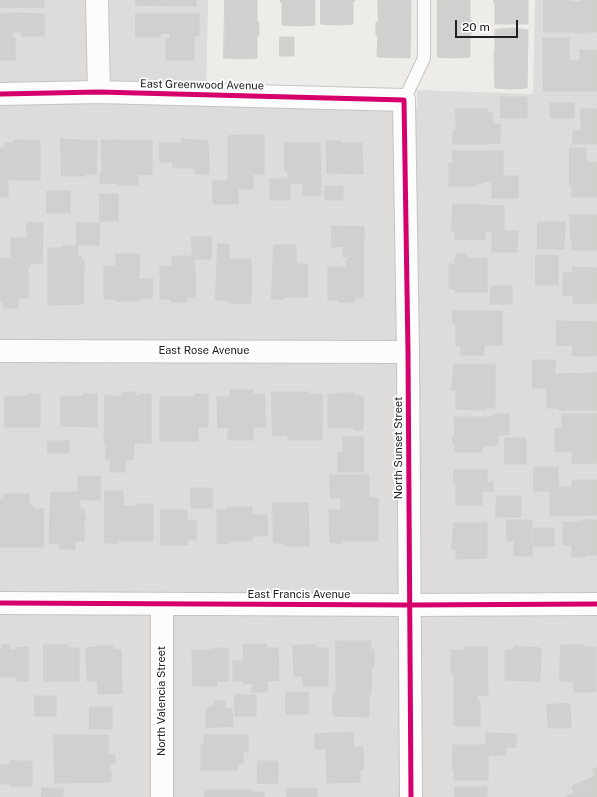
<!DOCTYPE html>
<style>
body{margin:0}
#map{position:relative;width:597px;height:797px;overflow:hidden;background:#eeece9;font-family:"Public Sans",sans-serif}
canvas{display:block}
.scale{position:absolute;left:455px;top:20px;width:63px;height:18px;box-sizing:border-box;border:2px solid #202020;border-top:0;padding-left:5px;font-size:12px;line-height:14px;white-space:nowrap;color:#202020;-webkit-text-stroke:3px #fff;paint-order:stroke}
</style>
<div id="map">
<canvas width="597" height="797"></canvas>
<div class="scale">20 m</div>
</div>
<script>
const ctx = document.querySelector('canvas').getContext('2d');
ctx.lineJoin = 'round';
function fillPath(path, color) { ctx.fillStyle = color; ctx.fill(path, 'evenodd'); }
function trace(path, color, width, dash) { ctx.strokeStyle = color; ctx.lineWidth = width; ctx.lineCap = dash ? 'butt' : 'round'; ctx.setLineDash(dash || []); ctx.stroke(path); }
function label(font, color, halo, rows, align = 'center') {
  ctx.font = font + ' "Public Sans",sans-serif'; ctx.lineWidth = 3.5; ctx.setLineDash([]); ctx.textBaseline = 'middle'; ctx.strokeStyle = halo; ctx.fillStyle = color; for (const [text, x, y, turn = 0] of rows) {
    ctx.save(); ctx.translate(x, y); ctx.rotate((+turn || 0) * Math.PI / 180); ctx.textAlign = isNaN(turn) ? turn : align; if (halo) ctx.strokeText(text, 0, 0); ctx.fillText(text, 0, 0); ctx.restore();
  }
}
const residential = new Path2D(`
 M0,0H208L206,106L417,109V90L533,94L535,0H597V797H0Z`);
const building = new Path2D(`
 M0,0H44V7H0Z
 M136,0H196V6L136,5Z
 M225,0H257V22H259V35H257V58L240,59L224,58Z
 M281,0H315V25L298,26L282,25V2H281Z
 M321,0H355V1H353V24L337,25L321,24Z
 M378,0H411L410,58L377,57L378,35H376V22H378Z
 M438,0H470V21H472V34H470V57L454,58L438,57Z
 M494,0H528V24H495V2H494Z
 M544,0H569V2H581V0H597V32H585V33H576V32H544Z
 M12,13L44,14V36H22V32H12V38H15V60H0V14H12Z
 M136,14H199V36H194V60H166V39H170V33H160V37H136Z
 M512,28L528,30L527,88L511,89L495,88L494,51H495V30Z
 M280,37H294V56H280Z
 M543,38H569V61H580V50H597V91H544Z
 M501,97H527V118H501Z
 M550,103H574V118H551Z
 M456,109H487V112H492V124H500V143H487V144H453V131H456Z
 M581,109H597V144H573V131H581Z
 M264,135V174H253V189H238V204H213V181H228V136Z
 M61,139L97,141L96,174H85V176H62Z
 M182,139L208,141L209,174H195V168H173V162H160L159,143H182Z
 M14,140L40,141V180H8V197H0V148H5V143H14Z
 M102,140L152,141V174L138,175V185H118V183H100V173H102Z
 M327,141H341V143H362L363,174L327,173Z
 M285,143H320L321,195L303,196V183H290V200H270V179H288V171H285Z
 M570,148H586V162H597V197H572V185H570Z
 M453,151H503V176H518V198H492V181H487L472,186H449V163H453Z
 M325,186H343V200H325Z
 M47,191H70V213H47Z
 M100,194H118V221H100Z
 M453,204L504,206V231H518L517,252H492V231H485V239H455V231H452Z
 M570,215H597V250H572V238H571Z
 M538,222H565L564,249H538Z
 M27,223H43L42,263H30V266H28V298H18V308H3V301H0V258H11V238H27Z
 M77,223H99V245H77Z
 M332,226L364,227L363,298H354V302H339V300H328V267H346V260H348V257H343L344,246L332,247Z
 M192,237H211V258H210V259H194V267H195V298L187,297V302H171V299H160V266H172V256H192Z
 M218,244H229V259H251V303H228V300H216Z
 M274,245H296V264H307V297H284V299H272Z
 M63,246H78L77,256H81L82,260H84L83,304L48,305V248H63Z
 M116,254H139V279H153L152,298H139V301H116V299H104V266H116Z
 M457,254H466V258H487V292H455V289H449V264H455V258H457Z
 M536,255H558V285H536Z
 M573,267L597,268V303H573V295H563V273H573Z
 M492,286H512V304H490L491,288H492Z
 M453,311H502V345H484V355H461V346H456V324H453Z
 M557,321L597,322V356H572L573,346L557,345Z
 M533,360H555V374L597,373V410H559V408H547V388H533Z
 M454,364H495V408H486V410L456,409V390H452Z
 M230,390H253V394H265V427H253V440H228V427L218,428L217,397H230Z
 M124,392H136V396H140V394H151V443H134L133,460H125V472H110V460H106V443H104L105,396H124Z
 M272,392H309V394H322V440H288V435H273Z
 M339,393H354V396H363V430H354V427L328,428V394H339Z
 M28,394H40V427H5V396H28Z
 M83,394H97V427L61,426V396H83Z
 M195,394H208V427H198V441H160V397H195Z
 M494,414H509V435H498V444L491,446H482V452H455V443H453V435H455L454,417H494Z
 M562,414H597V463H572V452L555,451V428H562Z
 M343,437H363V472H338V453H343Z
 M505,438H526V464H505Z
 M48,441H69V453H48Z
 M534,467H558V487H572V480H597V515L550,516V491H534Z
 M454,470H487V482H493V491H482V505H456V483H454Z
 M330,475H369V498H378V541H342V543H330L329,510H341V498H331Z
 M78,476H100V500H80V509H84V515H86L85,521H84V541H75V549H60V543H49L51,492H78Z
 M191,488H212V508H191Z
 M105,491H123V506H138V504H153V541H118V543H105Z
 M4,494H29V502L35,509H44L43,547H0V500H4Z
 M497,496H521V517H496Z
 M273,503H308L309,546H285V543H274Z
 M228,507H252V515H267V536H252V541H229V543L217,544V510H228Z
 M161,510H187V520H196V540H187V545H161Z
 M507,520H532V556H514V541H507Z
 M583,520H597V555H585V557H572V545H563V522H583Z
 M454,523H487V558L456,559V549H452Z
 M534,528H554V546H534Z
 M336,641H371V650H374V667H371V694H369V717L333,716V692H336Z
 M244,644H266L267,648H278L279,680L267,681V692H252V683L243,684V681H233V661H243Z
 M2,645H10V650H16V648L28,647V681H17V677H0V650H2Z
 M44,645H68V648H79V681H44Z
 M316,645V648H328V686H303V676H294L293,646Z
 M561,645H584V647H596V692H574V681H560Z
 M98,646H113V650H121L122,693L98,694V681H87L86,648L98,647Z
 M514,646L541,648L540,681L505,680V650H514Z
 M465,647H487L488,695H477V701H480V726H454V677H453V672H451V650H465Z
 M215,648H228V681H217V686H193L192,650H215Z
 M286,692H308V714H286Z
 M235,695H256V716H235Z
 M35,696H56V716H35Z
 M215,701H225V708L232,709L233,726L206,728V709H209V706H215Z
 M570,704L571,728H548L547,705Z
 M90,707H112V729H90Z
 M353,733L354,747H363V770H360V782L327,783L326,749H315V734Z
 M486,733L516,734V747H506V755H488V780H454L455,769H452L453,745H486Z
 M54,735H108V755H115V764H109V770H111V782L55,783Z
 M204,735H248V752H243V764H238V770H201V745H204Z
 M10,761H32V786H10V784H0V765H11Z
 M258,761H278V783H258Z
 M597,768V797H565L574,793L572,786L596,776L593,769Z
 M455,787H487V797H455Z
 M42,788H63V797H42Z
 M287,788H317V797H287Z
 M205,790H252V792H264V797H205Z`);
const service = new Path2D(`
 M404,100L424,58V0`);
const minor = new Path2D(`
 M97,0L99,92
 M0,94L99,92L404,100L408,352L411,797
 M0,351L408,352
 M0,603L409,605L597,604
 M162,797V605`);
const cycleway = new Path2D(`
 M0,94L99,92L404,100L408,352L411,797
 M0,603L409,605L597,604`);
const streetNames = [
 ["East Greenwood Avenue",202,85,1],
 ["East Rose Avenue",204,351],
 ["North Sunset Street",399,448,-90],
 ["East Francis Avenue",299,595],
 ["North Valencia Street",162,701,-90]
];
fillPath(residential, '#dddcda');
fillPath(building, '#d2d0ce');
trace(building, '#d1cecb', 1);
trace(service, '#c5c4c3', 14);
trace(minor, '#c5c4c3', 24);
trace(service, '#fcfcfc', 12);
trace(minor, '#fcfcfc', 22);
trace(cycleway, '#d6006c', 5);
label('11px', '#202020', '#fff', streetNames);
</script>
